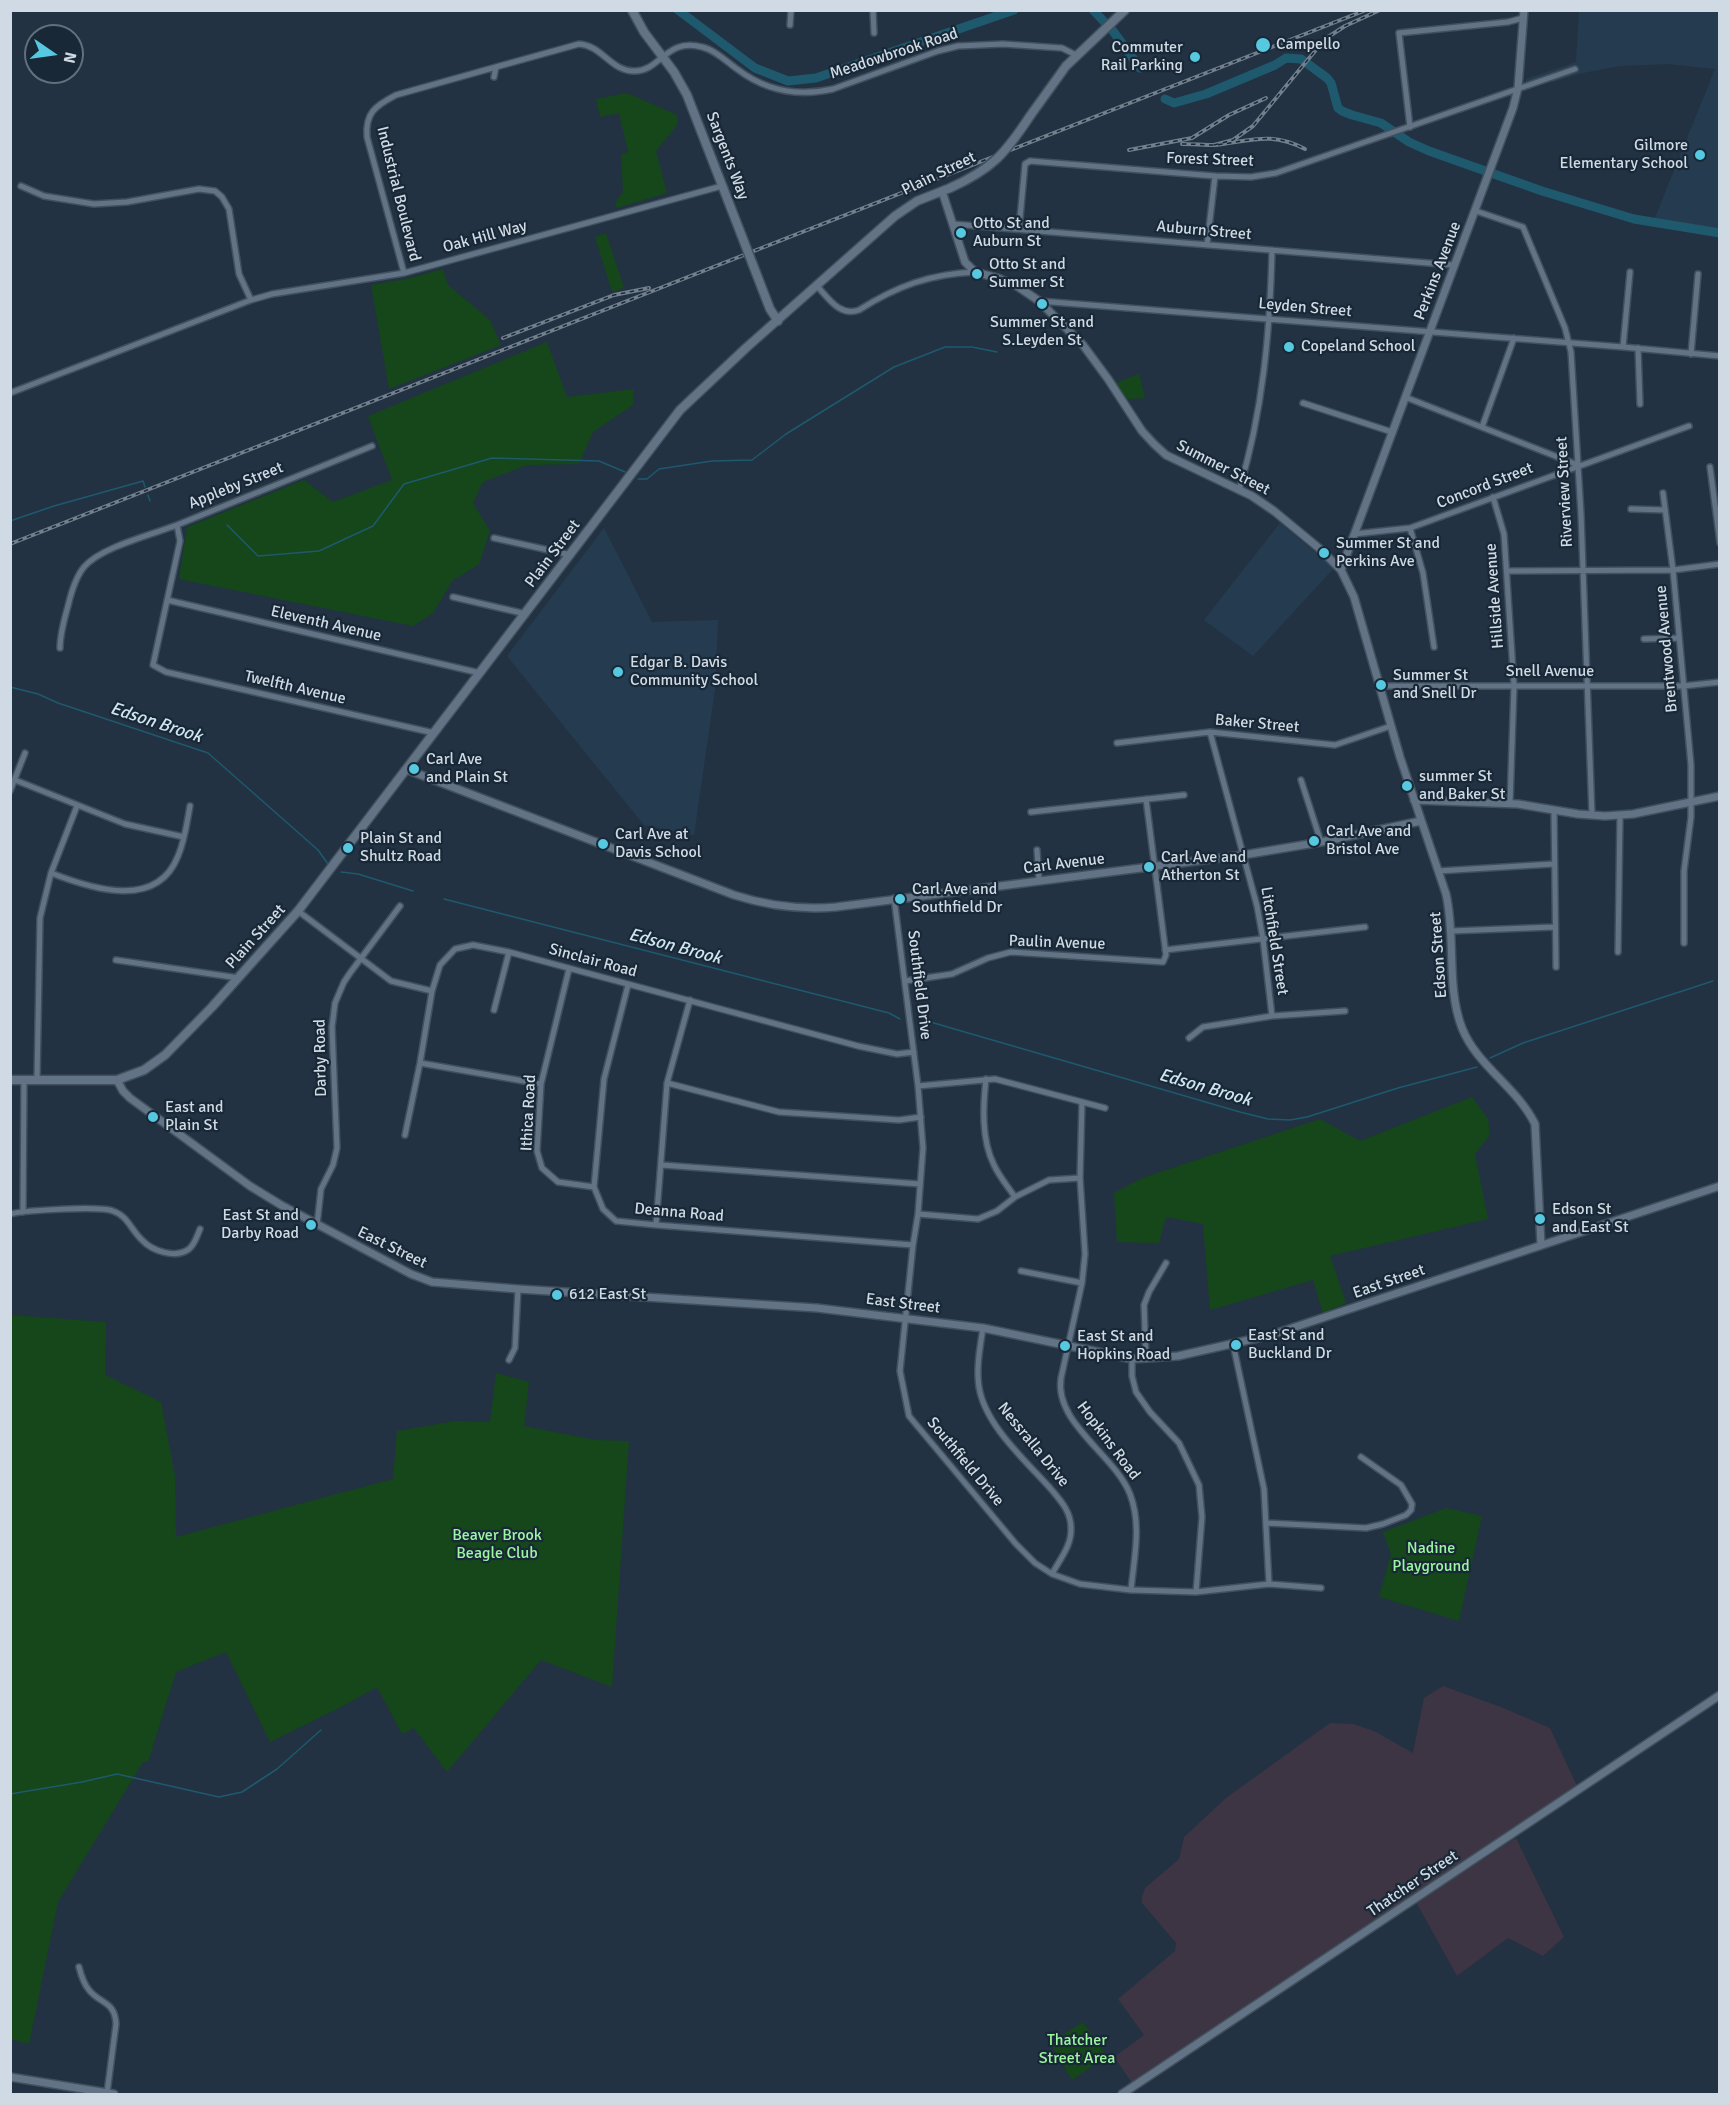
<!DOCTYPE html>
<style>
body{margin:0}
#map{position:relative;width:1730px;height:2105px;overflow:hidden;background:#223242;font-family:Signika,sans-serif}
canvas{display:block}
.frame{position:absolute;inset:0;border:12px solid #d0dae4;pointer-events:none}
.north{position:absolute;left:24px;top:24px;width:60px;height:60px;box-sizing:border-box;background:#182837;border:2px solid #626f7c;border-radius:50%;rotate:103deg;font-size:16px;font-weight:700;line-height:24px;text-align:center;color:#d0dae4}
.north::after{content:'';display:block;margin:auto;width:21px;height:27px;background:#56c9e0;clip-path:polygon(50% 0,100% 100%,50% 72%,0 100%)}
</style>
<div id="map">
<canvas width="1730" height="2105"></canvas>
<div class="frame"></div>
<div class="north">N</div>
</div>
<script>
const ctx = document.querySelector('canvas').getContext('2d');
ctx.lineJoin = 'round';
function fillPath(path, color) { ctx.fillStyle = color; ctx.fill(path, 'evenodd'); }
function trace(path, color, width, dash) { ctx.strokeStyle = color; ctx.lineWidth = width; ctx.lineCap = dash ? 'butt' : 'round'; ctx.setLineDash(dash || []); ctx.stroke(path); }
function label(font, color, halo, rows, align = 'center') {
  ctx.font = font + ' Signika,sans-serif'; ctx.lineWidth = 4.5; ctx.setLineDash([]); ctx.textBaseline = 'middle'; ctx.strokeStyle = halo; ctx.fillStyle = color; for (const [text, x, y, turn = 0] of rows) {
    ctx.save(); ctx.translate(x, y); ctx.rotate((+turn || 0) * Math.PI / 180); ctx.textAlign = isNaN(turn) ? turn : align; if (halo) ctx.strokeText(text, 0, 0); ctx.fillText(text, 0, 0); ctx.restore();
  }
}
const built = new Path2D(`
 M1579,11H1719V231L1654,220L1715,69L1668,64L1620,66L1583,73L1553,82L1551,81L1525,90L1526,79L1576,62Z
 M1280,523L1334,568L1253,656L1204,620Z
 M604,528L652,622L718,620L715,689L694,835L644,825L507,656Z`);
const industrial = new Path2D(`
 M1443,1686L1501,1707L1550,1728L1577,1786L1132,2083L1114,2057L1144,2035L1118,1999L1175,1951L1176,1943L1142,1903V1897L1145,1888L1179,1859L1184,1837L1226,1798L1330,1723L1353,1724L1374,1731L1413,1753L1424,1698Z
 M1516,1838L1564,1937L1543,1956L1508,1938L1457,1976L1416,1902Z`);
const green = new Path2D(`
 M627,93L677,115V125L656,151L667,193L617,208L615,203L623,192L621,154L628,152L619,113L600,117L596,99Z
 M606,233L624,288L612,292L595,237Z
 M443,269L448,285L490,320L501,345L389,389L371,285L406,279Z
 M547,342L567,397L634,389L633,405L593,432L579,464L527,465L483,482L473,503L490,531L479,564L452,581L433,613L413,626L179,579L187,527L304,480L333,502L392,480L368,416Z
 M1139,374L1145,398L1127,399L1116,383Z
 M1472,1097L1488,1119L1490,1135L1475,1154L1488,1219L1330,1256L1346,1303L1323,1313L1313,1280L1210,1310L1203,1224L1166,1217L1159,1243L1117,1242L1114,1193L1142,1178L1320,1119L1360,1141Z
 M10,1315L106,1322L105,1375L161,1402L175,1476L176,1537L393,1479L397,1431L455,1421L490,1422L496,1373L529,1382L524,1426L595,1440L629,1441L612,1687L541,1660L447,1772L414,1728L402,1734L377,1687L341,1707L270,1742L226,1652L176,1672L148,1762H143L58,1902L29,2044L10,2039Z
 M1446,1508L1482,1516L1459,1621L1379,1597L1391,1554L1383,1532Z
 M1083,2022L1107,2056L1072,2080L1050,2043Z`);
const stream = new Path2D(`
 M638,479H647L659,469L712,461L752,460L786,434L894,367L945,347H972L997,352
 M148,495L150,501
 M10,521L54,506L143,481L145,487
 M227,525L258,556L319,551L373,526L404,484L492,458L599,461L625,472
 M10,687L38,694L58,703L208,753L318,850L328,864
 M341,872L358,874L413,891
 M444,899L889,1013L900,1019
 M927,1021L1240,1112L1268,1119L1290,1120L1307,1117L1398,1088L1477,1067
 M1490,1058L1523,1043L1713,981
 M10,1794L82,1782L117,1774L219,1797L242,1792L277,1769L321,1730`);
const river = new Path2D(`
 M678,10L755,68L788,81L816,78L1014,10
 M1093,10L1113,31L1140,68
 M1165,99L1174,103L1206,94L1275,65L1286,58L1301,59L1327,78L1331,83L1338,108L1342,111L1352,115L1381,123L1409,142L1429,151L1542,191L1634,219L1720,233`);
const minor = new Path2D(`
 M873,10L874,33
 M790,25L791,10
 M494,77L496,67L579,44C602,45 611,72 635,71C660,71 667,37 702,47C715,50 726,61 737,69C766,91 798,97 833,89L938,51L958,46L1003,44L1062,48L1076,55
 M1410,127L1399,33L1508,22L1523,18
 M21,186L44,196L94,204L127,202L199,189L215,191L222,197L229,209L239,274L251,300
 M1476,211L1523,227L1565,328L1571,352L1581,514L1592,815
 M953,224L1453,265
 M1019,229L1025,164L1030,161L1215,176L1251,177L1276,173L1575,69
 M1207,245L1215,176
 M404,273L367,137C365,113 375,106 396,95L496,67
 M817,286C829,299 840,317 859,310C897,286 930,274 975,272
 M1039,301L1623,347L1720,356
 M1623,347L1630,272
 M1638,348L1640,404
 M1691,354L1698,274
 M10,393L251,300L272,294L404,273L722,186
 M1405,397L1578,465
 M1303,403L1392,432
 M1482,427L1514,338
 M372,446L177,525L180,541L153,665L166,672L434,733
 M1710,467L1720,543
 M1239,490C1263,412 1270,331 1272,250
 M1663,493L1673,570L1691,765V817L1684,871V943
 M1493,497L1504,534L1514,686L1510,803
 M1631,509L1665,510
 M1410,528L1423,573L1434,647
 M1354,534L1410,528L1689,426
 M494,538L571,555
 M1507,571L1673,570L1720,564
 M453,597L526,614
 M167,600L480,673
 M1644,639L1679,638
 M60,648C60,634 64,620 68,606C71,593 75,578 84,567C101,547 151,535 177,525
 M1380,686H1683L1720,682
 M1210,732L1257,906L1263,939L1272,1016
 M1117,743L1210,732L1335,745L1391,726
 M15,780L125,824L184,837
 M1301,780L1321,842
 M10,791L25,753
 M1554,810L1556,967
 M1031,812L1184,795
 M1037,850L1039,880
 M1438,871L1553,864
 M51,873C92,889 157,910 178,856C185,840 187,822 190,806
 M894,898L918,1086L923,1148L918,1214L913,1245L900,1371L909,1416L1016,1544L1035,1563L1052,1574L1080,1584L1131,1590L1196,1592L1269,1584L1321,1588
 M298,911L391,981L432,991
 M1451,931L1554,927
 M1165,950L1365,927
 M1618,952L1620,815
 M116,960L239,978
 M569,969L541,1084L537,1151L542,1168L558,1182L594,1187
 M905,981L952,974L988,958L1011,952L1163,962L1166,955L1146,799
 M628,985L604,1079L594,1187L603,1209L616,1221L656,1225L913,1245
 M494,1010L509,952
 M1189,1038L1203,1027L1272,1016L1345,1011
 M420,1063L541,1084
 M986,1079C983,1106 981,1139 994,1165C999,1176 1008,1187 1015,1197
 M37,1080L40,918L51,873L77,806
 M667,1083L779,1112L899,1120L921,1117
 M918,1086L995,1079L1105,1108
 M1082,1102L1080,1178L1085,1254L1082,1283L1061,1378C1054,1423 1114,1454 1130,1494C1142,1525 1134,1558 1131,1590
 M405,1135L420,1063L432,991L440,965L455,949L473,945L509,952L858,1046L897,1054L914,1052
 M662,1165L920,1184
 M23,1212L24,1080
 M10,1214C26,1210 100,1206 113,1211C128,1216 131,1230 142,1240C152,1251 176,1259 189,1249C195,1244 197,1236 200,1229
 M918,1214L978,1219L997,1211L1015,1197L1049,1180L1080,1178
 M317,1225L321,1189L333,1165L337,1148L332,1027L335,1003L344,982L350,973L400,906
 M656,1225L667,1083L690,1000
 M1021,1271L1082,1283
 M983,1328C980,1347 976,1368 979,1387C985,1425 1025,1460 1050,1488C1060,1500 1071,1511 1071,1528C1072,1545 1060,1559 1052,1574
 M1233,1344L1264,1489L1269,1584
 M1132,1359V1376L1136,1392L1150,1412L1179,1443L1199,1485L1202,1517L1196,1592
 M1146,1359L1144,1305L1149,1292L1166,1263
 M509,1360L515,1348L518,1289
 M1267,1523L1366,1528L1383,1524L1406,1515L1411,1510L1412,1504L1401,1485L1361,1457
 M79,1967C81,1975 84,1984 89,1990C100,2004 115,2001 116,2024L107,2093`);
const tertiary = new Path2D(`
 M942,191L965,262L975,272L998,278L1017,286L1039,301L1083,345L1108,379L1142,431L1154,444L1166,455L1252,496L1274,511L1320,549L1341,570L1354,597L1400,757L1446,894C1456,937 1446,987 1462,1028C1477,1066 1517,1087 1535,1124L1541,1245
 M1341,570L1513,108L1518,88L1524,10
 M408,770L734,895C768,906 800,910 836,907L1243,855L1321,842L1421,821
 M1414,800L1518,804L1578,814L1605,816L1633,814L1720,796
 M117,1080L123,1091L130,1098L250,1186L281,1205L411,1274L432,1282L518,1289L817,1308L983,1328L1132,1359L1178,1356L1271,1335L1720,1186
 M10,2077L114,2094
 M1122,2094L1720,1695`);
const secondary = new Path2D(`
 M632,10L644,32L674,72L687,95L741,234
 M1030,116L1066,66L1125,10
 M753,265L770,309L778,321
 M10,1080H117L144,1070L165,1055L212,1007L298,911L680,410L747,347L895,216L917,201L950,188`);
const rail = new Path2D(`
 M1182,144C1193,144 1204,145 1215,145C1251,141 1271,131 1305,149
 M1214,145L1233,140L1253,126L1325,39L1345,26L1380,10
 M1129,150L1192,138L1229,115L1266,98
 M503,338L614,295L649,288
 M10,544L1366,10`);
const secondaryBridge = new Path2D(`
 M950,188C992,169 1005,154 1030,116
 M741,234L753,265`);
const markers = [
 [1263,45,8,"#56c9e0"],
 [1195,57,6,"#56c9e0"],
 [1700,155,6,"#56c9e0"],
 [961,233,6,"#56c9e0"],
 [977,274,6,"#56c9e0"],
 [1042,304,6,"#56c9e0"],
 [1289,347,6,"#56c9e0"],
 [1324,553,6,"#56c9e0"],
 [618,672,6,"#56c9e0"],
 [1381,685,6,"#56c9e0"],
 [414,769,6,"#56c9e0"],
 [1407,786,6,"#56c9e0"],
 [1314,841,6,"#56c9e0"],
 [603,844,6,"#56c9e0"],
 [348,848,6,"#56c9e0"],
 [1149,867,6,"#56c9e0"],
 [900,899,6,"#56c9e0"],
 [153,1117,6,"#56c9e0"],
 [1540,1219,6,"#56c9e0"],
 [311,1225,6,"#56c9e0"],
 [557,1295,6,"#56c9e0"],
 [1236,1345,6,"#56c9e0"],
 [1065,1346,6,"#56c9e0"]
];
const poiNames = [
 ["Campello",1276,45],
 ["Commuter",1183,48,"right"],
 ["Rail Parking",1183,66,"right"],
 ["Gilmore",1688,146,"right"],
 ["Elementary School",1688,164,"right"],
 ["Otto St and",973,224],
 ["Auburn St",973,242],
 ["Otto St and",989,265],
 ["Summer St",989,283],
 ["Summer St and",1042,323,"center"],
 ["S.Leyden St",1042,341,"center"],
 ["Copeland School",1301,347],
 ["Summer St and",1336,544],
 ["Perkins Ave",1336,562],
 ["Edgar B. Davis",630,663],
 ["Community School",630,681],
 ["Summer St",1393,676],
 ["and Snell Dr",1393,694],
 ["Carl Ave",426,760],
 ["and Plain St",426,778],
 ["summer St",1419,777],
 ["and Baker St",1419,795],
 ["Carl Ave and",1326,832],
 ["Bristol Ave",1326,850],
 ["Carl Ave at",615,835],
 ["Davis School",615,853],
 ["Plain St and",360,839],
 ["Shultz Road",360,857],
 ["Carl Ave and",1161,858],
 ["Atherton St",1161,876],
 ["Carl Ave and",912,890],
 ["Southfield Dr",912,908],
 ["East and",165,1108],
 ["Plain St",165,1126],
 ["Edson St",1552,1210],
 ["and East St",1552,1228],
 ["East St and",299,1216,"right"],
 ["Darby Road",299,1234,"right"],
 ["612 East St",569,1295],
 ["East St and",1248,1336],
 ["Buckland Dr",1248,1354],
 ["East St and",1077,1337],
 ["Hopkins Road",1077,1355]
];
const streetNames = [
 ["Meadowbrook Road",894,54,-18],
 ["Sargents Way",727,156,69],
 ["Forest Street",1210,160,2],
 ["Plain Street",939,174,-26],
 ["Industrial Boulevard",398,194,76],
 ["Auburn Street",1204,231,5],
 ["Oak Hill Way",485,237,-15],
 ["Perkins Avenue",1438,271,-69],
 ["Leyden Street",1305,308,5],
 ["Summer Street",1223,468,27],
 ["Appleby Street",236,486,-22],
 ["Concord Street",1485,486,-21],
 ["Riverview Street",1565,492,-93],
 ["Plain Street",553,554,-53],
 ["Hillside Avenue",1495,596,-94],
 ["Eleventh Avenue",326,624,13],
 ["Brentwood Avenue",1667,649,-95],
 ["Snell Avenue",1550,672],
 ["Twelfth Avenue",295,688,13],
 ["Baker Street",1257,724,5],
 ["Carl Avenue",1064,864,-7],
 ["Plain Street",256,937,-48],
 ["Litchfield Street",1274,941,81],
 ["Paulin Avenue",1057,943,2],
 ["Edson Street",1439,955,-94],
 ["Sinclair Road",593,961,15],
 ["Southfield Drive",919,985,83],
 ["Darby Road",321,1058,-91],
 ["Ithica Road",529,1113,-87],
 ["Deanna Road",679,1213,5],
 ["East Street",392,1248,26],
 ["East Street",1389,1282,-19],
 ["East Street",903,1304,7],
 ["Hopkins Road",1108,1441,53],
 ["Nessralla Drive",1033,1445,51],
 ["Southfield Drive",965,1462,50],
 ["Thatcher Street",1413,1884,-34]
];
const parkNames = [
 ["Beaver Brook",497,1536],
 ["Beagle Club",497,1554],
 ["Nadine",1431,1549],
 ["Playground",1431,1567],
 ["Thatcher",1077,2041],
 ["Street Area",1077,2059]
];
const waterNames = [
 ["Edson Brook",156,723,18],
 ["Edson Brook",675,947,15],
 ["Edson Brook",1205,1088,16]
];
fillPath(built, '#253c50');
fillPath(industrial, '#3d3444');
fillPath(green, '#15471a');
trace(stream, '#1e596e', 1.5);
trace(river, '#1e596e', 9);
trace(minor, '#41505d', 8);
trace(tertiary, '#41505d', 10);
trace(secondary, '#41505d', 11);
trace(minor, '#617384', 5);
trace(tertiary, '#617384', 7);
trace(secondary, '#617384', 8);
trace(rail, '#727f8c', 4);
trace(rail, '#182837', 1.5, [4.5]);
trace(secondaryBridge, '#41505d', 11, []);
trace(secondaryBridge, '#617384', 8);
for (const [x, y, r, color] of markers) { const dot = new Path2D(); dot.arc(x, y, r, 0, 2 * Math.PI); ctx.fillStyle = color; ctx.fill(dot); trace(dot, '#182837', 2); }
label('16px', '#d0dae4', '#182837', poiNames, 'left');
label('16px', '#d0dae4', '#182837', streetNames);
label('16px', '#9df6a0', '#182837', parkNames);
label('italic 18px', '#cfe6f1', '#182837', waterNames);
</script>
